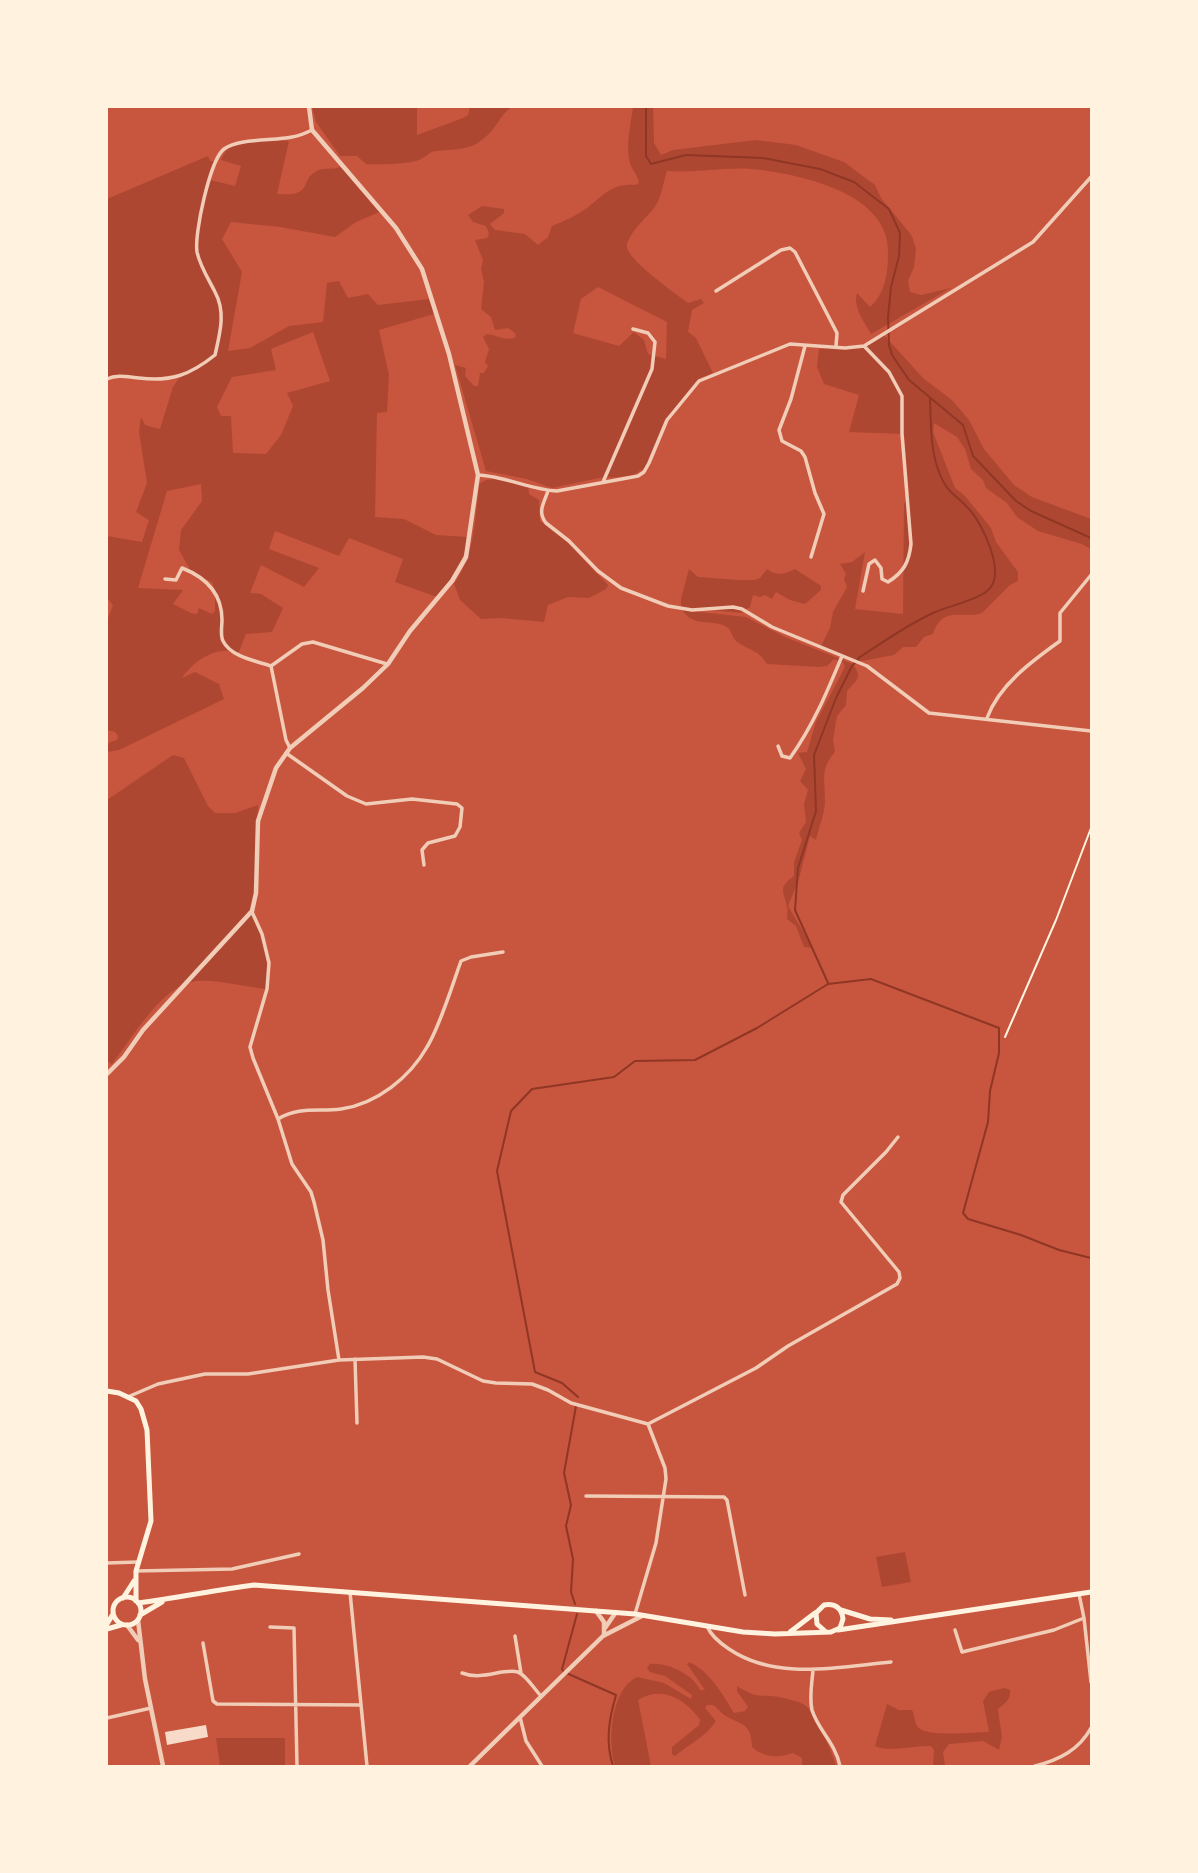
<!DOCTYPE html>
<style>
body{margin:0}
#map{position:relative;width:1198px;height:1873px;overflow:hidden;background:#c8553d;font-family:"Source Sans 3",sans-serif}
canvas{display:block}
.frame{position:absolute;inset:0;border:108px solid #fff3e0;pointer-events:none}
</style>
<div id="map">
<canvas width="1198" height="1873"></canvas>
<div class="frame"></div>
</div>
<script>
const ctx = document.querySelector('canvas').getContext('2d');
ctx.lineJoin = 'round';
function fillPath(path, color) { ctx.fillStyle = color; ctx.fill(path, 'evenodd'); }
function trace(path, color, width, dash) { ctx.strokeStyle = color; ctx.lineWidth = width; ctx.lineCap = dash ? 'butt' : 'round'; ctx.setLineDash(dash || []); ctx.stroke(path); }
const green = new Path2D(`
 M312,107H417V135L463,118L468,115L470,107H512C500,114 497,129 483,139C469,151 453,149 436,151C429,152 427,156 421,159C413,164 377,165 366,164L357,156H340L316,122Z
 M633,107H653L654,143L661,155L673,150L756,140L796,145L844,162L875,185L881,198L912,236L916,249L914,267L908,281L910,292L921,295L951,288L871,334C864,321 853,308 857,293L870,307C885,294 888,273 888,254C891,193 800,174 752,169C724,167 696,173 667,171C663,183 661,202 651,212C645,218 626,237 627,247C628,260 676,294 688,303L701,299L704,303L692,310L688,332L696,338L713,373L698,379L664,422L646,467L632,476L599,478L552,488L527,479L486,471L455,365L466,368L465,376L474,386H478L480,373H484L488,366L485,362L489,349L483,337L487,334C497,335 506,342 516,337L515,333L508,328L495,330L491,317L481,309L484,282L481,269L483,260L475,240L487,238L489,234L486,226L473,222L468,215L482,206L504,209V213L490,224L495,230L525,234L538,245L548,237L552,226C564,221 576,216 587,208C604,195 612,183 635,185L639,183C638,175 632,170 630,163C625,146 631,124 633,107ZM598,287L667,322L666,359L648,354L644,340L634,332L619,346L573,333L581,299Z
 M265,140L289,141L277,194C317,197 297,179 319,170C327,167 334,171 341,166L382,211L356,222L335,237L280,227L231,222L222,239L242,272L228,351L250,348L289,326L323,322L327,283L339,281L348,298L368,294L378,305L429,299L434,314L379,330L389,375L387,412L377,413L375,517L404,519L436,535L468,537C465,561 452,578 437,597L395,582L403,559L349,538L339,556L275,531L269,549L319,568L304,587L261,565L250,593L261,594L283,608L272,632L246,634L238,654C219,643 193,661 182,678L195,672L219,684L224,699L119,750L107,752L108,743L117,740L118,736L115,732L107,730V621L113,605L107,598V536L142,542L149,520L136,512L147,483L139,432L141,417L145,425L160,429L173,387L179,378L178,374C168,376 158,378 148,378C133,378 121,371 107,378V199L208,156L210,161H214L210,180L235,186L241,166L221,160C229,140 246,141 265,140ZM313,332L330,381L287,393L293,406L281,435L266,454L233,453L231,416H221L217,407L232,377L276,370L271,349ZM201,484L202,501L181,530L179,550L192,573L212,582L215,592V611L212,614L199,608L197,614L191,613L173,604L183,590L138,588L167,491Z
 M883,334L924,379L952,400L969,420L984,449L1014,485L1032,497L1091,519V549L1082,544L1038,531L1017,517L1007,503L986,488L983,480L971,469L965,449L957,437L934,423L933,432L955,488L965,496L991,528L996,542L1018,572V581L1010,585L982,613C962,619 942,605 933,634L924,637L916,647H903L894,655L857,662L820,648L830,628L833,612L847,587L844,579L846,574L840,564L852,562L865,552L855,609L903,614L904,504L909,495L904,434L849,432L859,395L824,384L817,367L819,349L860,346Z
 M495,479L528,484L529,494L539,500L540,521L562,537L608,585L606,589L589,598L568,597L548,605L544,622L501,618L481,619L460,600L454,584C475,555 475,519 479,484L486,480Z
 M689,569L698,577L739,580H755L760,578L767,569C776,576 785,575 795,569L821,586V590L805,604L790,600L776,592L772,599L765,595L760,597L753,595L750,607L741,612L742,613L681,607V599Z
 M682,610L746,617L785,637L853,664C863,678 857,679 847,691L846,705L837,716L833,740L835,752C820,769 825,779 825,800C825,813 819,827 816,840L810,836L798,882L788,906L813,948L804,947L796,926L787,919C787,915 788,911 787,907C784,891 777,888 794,876V862L802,840L799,833L806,822L804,804L808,790L800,781L806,769L798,753L807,752L816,722L845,667L843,662L834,659L827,666L819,667L767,664C758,649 749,651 736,641C730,635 733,629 723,625C707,620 693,626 682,610Z
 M173,755L184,758L208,806L215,813H235L258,805L254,897L249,912C265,934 269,963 267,989C246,987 216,979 196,981C163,984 132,1038 112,1064L107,1061V800Z
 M905,1552L911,1582L882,1587L876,1557Z
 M689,1662C709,1670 723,1695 734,1713L745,1711L748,1707L737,1691V1686C757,1699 759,1694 779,1697C787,1699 800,1701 806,1706C817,1717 832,1751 836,1766H802V1758L793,1753C780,1758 763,1758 752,1747C751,1723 743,1726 726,1716C720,1713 718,1708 713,1705H707L705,1708L716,1721C706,1737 689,1744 675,1756L672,1754V1747L699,1725L700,1720C686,1699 661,1685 638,1700L651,1766H615C607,1742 611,1689 637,1677L664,1683L691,1699L692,1695L665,1676L650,1672L647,1668L650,1664C667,1662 693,1674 700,1690H705L687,1664Z
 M1004,1688L1010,1690C1011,1702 1003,1703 998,1710L1002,1737L999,1750L983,1741L949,1744L943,1752L945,1766H933L934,1750L931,1746C913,1745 889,1753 875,1746L887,1704L899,1710H912C915,1715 914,1722 917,1726C924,1738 975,1732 989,1732L983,1701L989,1692Z
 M216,1738H285V1765L220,1766Z`);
const stream = new Path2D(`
 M646,107V156L651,164L686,155L763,158L820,169L854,182L889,209L900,233L899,256L891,287L888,317L889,345L892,355L909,380L963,425L973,456L1016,501L1031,511L1091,538
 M828,983L795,910L798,868L816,811L814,755L836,698L852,666L860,657C883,642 907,625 933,613C948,606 975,601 987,591C1008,575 982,523 969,509C955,493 948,495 939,472C930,449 931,423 930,398
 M578,1397L562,1383L535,1372L497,1171L511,1111L532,1089L614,1077L635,1061L695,1060L757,1028L828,984L871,979L999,1028V1053L990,1091L988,1122L963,1213L968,1219L1021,1235L1059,1250L1091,1258
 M575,1604L571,1592L573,1559L566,1526L571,1505L564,1473L576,1406
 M577,1614L562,1669L564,1672L616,1695C609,1719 605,1742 613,1766`);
const building = new Path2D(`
 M206,1725L208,1737L167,1745L165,1732Z`);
const path = new Path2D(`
 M1005,1037L1056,920L1091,828`);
const minor = new Path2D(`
 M716,291L781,250L790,248L795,252L837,333L836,346
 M805,346L791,399L779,430L782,441L801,451L805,457L815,493L824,514L811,557
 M107,379C117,374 128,377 139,378C171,382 190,375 215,355C220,333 226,312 215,292C209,280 200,266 197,252C194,234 210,160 224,149C239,138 273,141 292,137C299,136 306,133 312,130
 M478,475C505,476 531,490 557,491L638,476L644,472L649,463L667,420L699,381L790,344L845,348L864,346L1033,242L1091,177
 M603,482L652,369L655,342L648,333L633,329
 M548,491C544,503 537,512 546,523L569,541L598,571L621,588L668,606L692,610L733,607L742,609L772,627L867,666L929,713L1091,731
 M165,579L176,580L182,568C205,577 222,593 222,620C222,626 220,635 223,641C231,657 256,661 271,666L286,740L290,748
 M863,591L869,564L875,560L881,568L882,579L888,582C904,572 909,562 911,544L902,434V396L889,372L864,346
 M271,666L302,644L313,642L387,664
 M987,718C999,685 1032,661 1060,641V613L1091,575
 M778,746L782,756L790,758C813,726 827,692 842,656
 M286,753L347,796L366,804L412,799L457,804L462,808L460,827L455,836L428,843L422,850L424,865
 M252,912L262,934L269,963L267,989L250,1047L253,1058L278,1119L292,1164L311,1192L314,1202L323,1240L328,1290L339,1360
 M278,1119C299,1106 319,1112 341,1109C377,1104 410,1077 427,1047C440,1026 452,986 461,961L471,957L503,952
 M355,1359L357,1423
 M130,1396L158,1384L205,1374H248L339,1360L423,1357L437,1359L483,1381L496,1383L532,1384L548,1390L571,1403L648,1424
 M648,1424L756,1368L788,1346L897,1284L900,1278L899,1272L841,1202L843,1195L886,1152L898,1137
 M586,1496L724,1497L727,1500L745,1595
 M107,1563L138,1562
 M136,1571L232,1569L299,1554
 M350,1592L367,1766
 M635,1614L656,1543L666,1479L665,1468L648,1424
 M1084,1618L1091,1682
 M707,1626C711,1636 720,1643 729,1649C776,1681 838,1667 891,1662
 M270,1627L294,1628L297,1766
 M955,1630L962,1652L1054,1630L1084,1618L1079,1594
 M515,1636L521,1673
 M203,1643L213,1701L217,1704L361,1705
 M813,1670C812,1683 809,1697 812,1710C818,1730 835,1742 840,1766
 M462,1673C483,1681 502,1668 518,1672C526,1675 535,1690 541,1696
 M520,1717L526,1741L542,1766
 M107,1718L151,1708
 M1035,1766C1059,1760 1079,1750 1091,1728`);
const tertiary = new Path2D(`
 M107,1074L124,1057L143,1030L252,911L256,893L258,821L276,768L290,748L363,688L388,664L410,631L452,581L466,557L478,475L449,354L422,269L396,228L312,130L309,107
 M596,1611L604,1622V1635
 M138,1620L145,1679L163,1766
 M127,1625L138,1640
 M605,1628L616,1612
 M470,1766L603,1636L642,1616`);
const secondary = new Path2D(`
 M107,1391L119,1393L136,1401L141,1409L147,1430L151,1521L136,1571V1601
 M113 1611a14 14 0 1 1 28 0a14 14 0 1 1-28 0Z
 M123,1598L134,1581
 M138,1603C177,1598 215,1590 254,1585L635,1614L743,1632L775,1634L831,1632L840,1628L843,1619C842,1608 835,1603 824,1605L816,1613L817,1624L826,1632
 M841,1610L870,1619L891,1620
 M140,1615L162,1602
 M107,1624L113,1614
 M107,1629L121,1625
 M838,1630L1091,1592
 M790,1632L815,1613`);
fillPath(green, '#ae4732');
trace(stream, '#8f3625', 2);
fillPath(building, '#f7dbc8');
trace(path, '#fff3e0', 2);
trace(minor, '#f1ccb7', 3.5);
trace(tertiary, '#f1ccb7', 4.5);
trace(secondary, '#fff3e0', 5);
</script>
